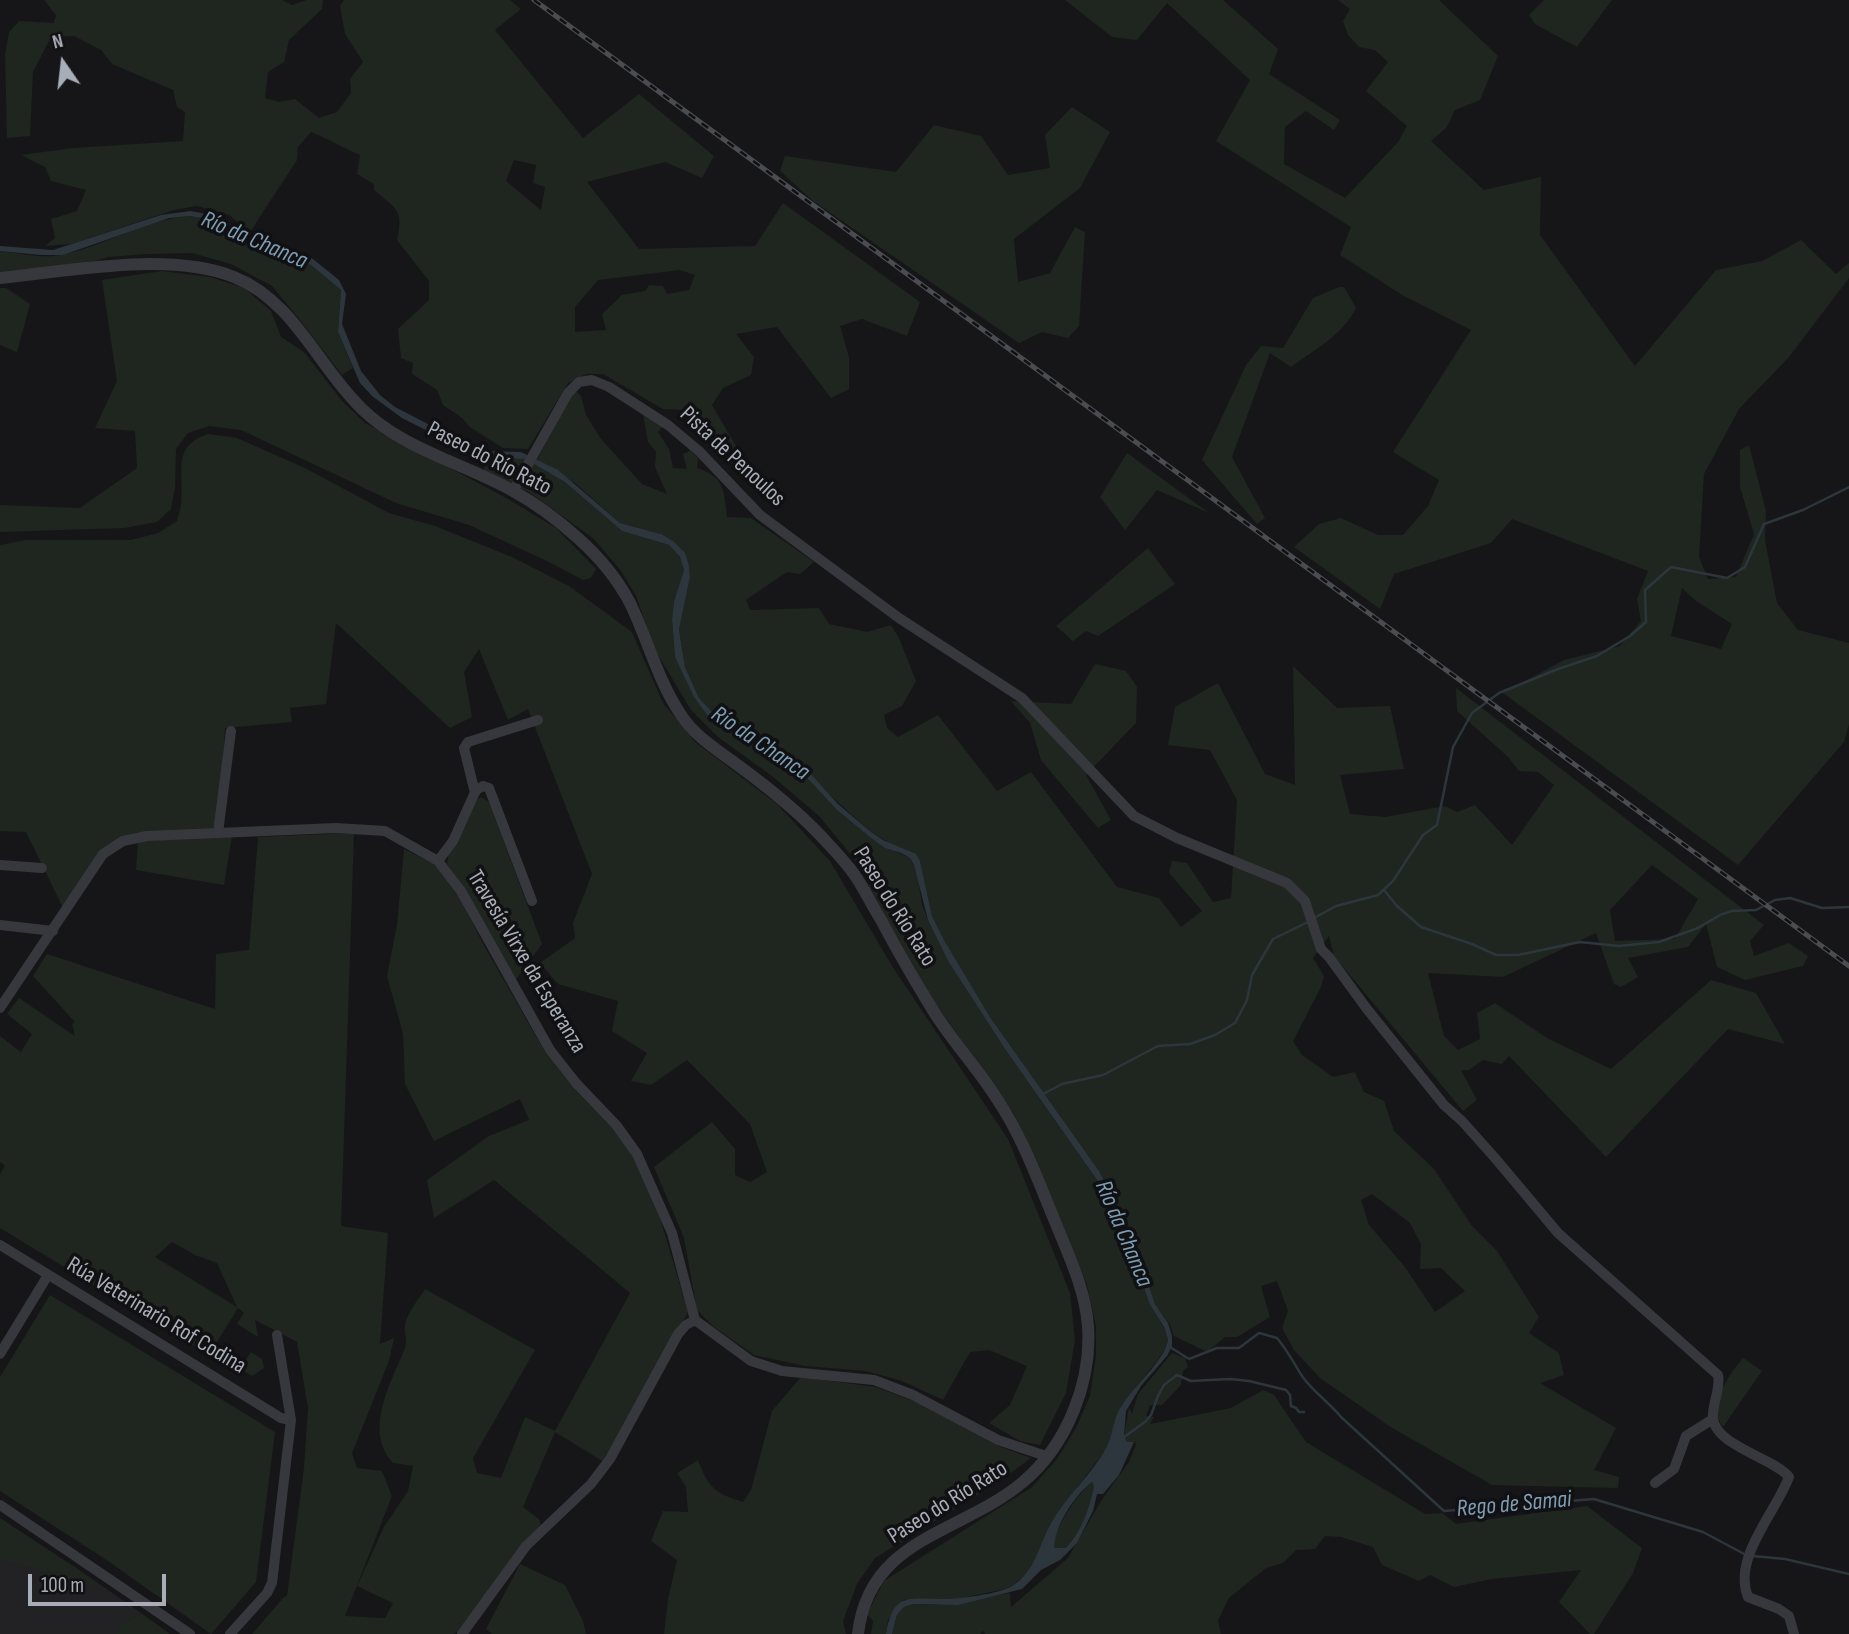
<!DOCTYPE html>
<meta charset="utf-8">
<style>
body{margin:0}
#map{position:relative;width:1849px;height:1634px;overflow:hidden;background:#161618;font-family:"Sofia Sans Condensed",sans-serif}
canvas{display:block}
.north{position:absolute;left:28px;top:28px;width:70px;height:70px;-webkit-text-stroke:5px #111113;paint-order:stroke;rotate:346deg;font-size:19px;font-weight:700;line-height:28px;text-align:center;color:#a8aeb8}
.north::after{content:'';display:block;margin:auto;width:24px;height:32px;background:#a8aeb8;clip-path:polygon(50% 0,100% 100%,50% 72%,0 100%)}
.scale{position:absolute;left:28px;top:1574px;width:138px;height:32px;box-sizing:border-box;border:4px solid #a8aeb8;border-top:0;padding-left:9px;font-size:21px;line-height:24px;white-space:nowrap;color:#a8aeb8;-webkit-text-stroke:5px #111113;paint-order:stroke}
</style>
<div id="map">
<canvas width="1849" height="1634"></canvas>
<div class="north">N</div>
<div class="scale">100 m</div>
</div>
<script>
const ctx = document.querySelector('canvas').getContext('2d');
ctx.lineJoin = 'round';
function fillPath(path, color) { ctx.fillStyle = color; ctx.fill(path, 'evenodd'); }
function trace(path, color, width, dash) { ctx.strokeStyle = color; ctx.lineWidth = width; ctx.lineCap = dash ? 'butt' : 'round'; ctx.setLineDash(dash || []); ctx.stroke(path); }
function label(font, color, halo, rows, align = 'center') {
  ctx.font = font + ' "Sofia Sans Condensed",sans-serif'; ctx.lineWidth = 7; ctx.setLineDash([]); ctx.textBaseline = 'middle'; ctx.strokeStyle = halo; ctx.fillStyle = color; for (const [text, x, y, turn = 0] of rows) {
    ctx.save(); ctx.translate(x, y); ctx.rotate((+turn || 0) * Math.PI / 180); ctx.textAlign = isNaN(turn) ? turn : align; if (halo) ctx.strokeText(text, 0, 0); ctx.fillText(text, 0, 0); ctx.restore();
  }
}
const built = new Path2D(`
 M0,1518L75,1567L141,1613L117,1629V1634H0Z`);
const green = new Path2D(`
 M44,0H282L292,5L307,0H323L322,9L289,40L284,62L268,72L265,98L279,102L295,99L319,118L337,112L351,93L350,79L363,62L345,34L340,6L344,0H510L521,9L495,30L583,138L639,94L714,156L702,178L665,162L587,182L639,249L755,246L783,203L920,302L907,336L862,319L840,326L849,357V389L831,398L777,327L736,334L754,357L751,375L723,388L712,405L742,456L739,465L732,464L712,447L693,405L682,410L663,409L603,374H586L568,383L528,449L503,448L470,427L462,418L443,405L437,390L412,374L413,363L401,358L398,329L429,300V281L397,240C404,209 396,209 374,190V184L357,174L360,155C343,148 327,138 311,132L298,147L297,160L250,232L229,215L197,206L174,210L71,244L45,246L55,238L51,219L77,211L86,190L51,181L45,167L21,155L73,148L183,141L185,112L177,107L173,90L112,64L101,50L74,36L51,37L33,72L30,136L7,138L5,55L9,32L19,21L54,23L56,15ZM514,160L536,165L533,183L545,187L541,210L506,181ZM680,270L695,275L689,290L667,294L663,286L649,285L645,291L622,295L602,314L606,330L575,332V307L598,280Z
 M1065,0H1223L1278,49L1269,74L1340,120L1334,130L1306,111L1285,127L1284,164L1345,198L1398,142L1407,126L1366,91L1388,62L1375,50L1359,47L1348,35L1343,21L1350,9L1338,0H1439L1498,56L1480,100L1455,110L1447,127L1431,141L1484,190L1541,177L1540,235L1635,366L1716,270L1762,261L1801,240L1836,274L1849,263V278L1789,357L1739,409L1704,474L1699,557L1708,579L1736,577L1754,534L1740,487V450L1749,445L1766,511L1765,540L1777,603L1798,630L1849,643V724L1844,742L1738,865L1503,693L1564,660L1620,646L1641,621L1637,599L1648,571L1512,519L1491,543L1394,574L1380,609L1294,547L1319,524L1341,518L1378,535H1403L1428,506L1439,480L1393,452L1471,330L1402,295L1340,255L1351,227L1216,141L1250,80L1167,3L1137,40L1112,37ZM1682,588L1696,601L1732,624L1721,649L1671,636Z
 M1544,0H1612L1577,47L1535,24L1529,15Z
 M1072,107L1110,132L1080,188L1014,239L1018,282L1050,273L1075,227L1085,232L1079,326L1068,338L1042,332L1019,343L813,201L780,171L785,156L896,172L934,125L981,136L1008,175L1050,168L1045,135Z
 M190,216L207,219L253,247L311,265L341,290L338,332L353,368L342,375L300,320L272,286L231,264L192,253L148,254L108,257L85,264L0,272V251C19,253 41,259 60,255C104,247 144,219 190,216Z
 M162,271L210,277L244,288L271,311L281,337L304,352L342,401L365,423L508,499L556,528L596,569L591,578L583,580L549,562L469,525L396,503L241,430L209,426L188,433L176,449L175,488L171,509L157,522L124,528L0,532V505L80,508L137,468L135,431L95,428L117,381L102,280Z
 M1339,287H1344L1356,308C1342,336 1315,349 1291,367L1270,353L1232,457L1265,518L1257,524L1202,460L1246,365L1261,346L1283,348L1313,298Z
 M0,288H6L30,304L17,352L0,345Z
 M574,389L581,396L586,415L601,439L642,484L667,494L655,467L656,452L648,442L643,414L662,427L658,432L669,449L673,468L687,469L683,454L691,450L698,458L697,468C725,477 724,491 727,517L751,518L814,562L800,574L787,572L746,600L750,610L819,608L829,624L867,632L891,625L899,638L916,681L902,706L884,715L887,728L898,737L938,715L997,791L1031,772L1117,887L1159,898L1181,927L1202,911L1169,873L1172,861L1187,863L1213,902L1231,898L1237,800L1210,750L1168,745L1175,707L1218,683L1265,774L1295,785L1293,666L1337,708L1390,706L1404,769L1340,775L1350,814L1385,817L1445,806L1457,812L1475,805L1512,845L1554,785L1538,772L1519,771L1508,757L1457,711L1456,688L1764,925L1750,941L1754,956L1789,943L1808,956L1803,966L1745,980L1717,967L1706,924L1688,947L1628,958L1638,977L1621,987L1614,984L1596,933L1503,977L1428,973L1444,1036L1458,1050L1480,1039L1477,1013L1495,1003L1547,1038L1611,1069L1711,980L1756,993L1785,1044L1728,1029L1606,1157L1509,1056L1502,1064L1483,1060L1469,1070H1461L1477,1100L1463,1111L1334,956L1329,936L1313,958L1324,976L1321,987L1293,1041L1302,1055L1333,1077L1355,1072L1364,1092L1384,1101L1394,1131L1434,1169L1472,1226L1497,1251L1539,1317L1529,1333L1559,1353L1564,1375L1540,1383L1616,1428L1594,1470L1619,1477L1618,1488L1492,1485L1389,1426L1320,1378L1294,1350L1282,1328L1288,1311L1277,1281L1261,1286L1270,1317L1237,1337H1225L1207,1352L1174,1336L1170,1325L1155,1304L1131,1233L1099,1171L990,1017L944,940L932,916L920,861C904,849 888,843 871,832L791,760L736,729L715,715L699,698L685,667L679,630L690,577L689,566L661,534L620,523L575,483L537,460ZM1652,865L1698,899L1675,939L1615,941L1610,910ZM1372,1194L1410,1223L1421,1244L1420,1269L1441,1268L1465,1291L1435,1312L1405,1267L1369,1225L1361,1200Z
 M208,434L237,438L305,468L389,513L435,526L512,557L569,586L632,632L663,703L695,742L777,804L830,861L892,966L1008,1139L1070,1293L1075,1340L1066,1393L1040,1445L1020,1441L989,1423L1010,1405L1027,1366L989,1350L970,1352L943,1400L902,1381L866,1371L805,1366L754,1355L714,1327L697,1310L684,1238L654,1167L712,1122L735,1149V1175L750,1182L767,1172L750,1124L687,1060L651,1085L631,1081L647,1053L612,1031L618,1001L558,984L540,963L575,938L573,923L592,874L528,709L508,720L479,649L464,672L472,717L450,728L336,623L326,704L290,708L292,722L225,728L222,783L214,830L114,843L63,908L26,832L0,831V545L26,540H131L158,533L177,521C178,516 180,510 181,505C185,475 170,446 208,434Z
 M1127,453L1209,513L1157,490L1125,530L1100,497Z
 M511,456L525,459L565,482L622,531L669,545L680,557L684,570L674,601L672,619L675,657L708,716L809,780L837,810L871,838L885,847L910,858L917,872L922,905L928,920L948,961L1005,1049L1097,1180L1127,1239L1150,1305L1164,1328L1168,1340L1167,1346L1157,1361L1122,1404L1106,1449L1050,1524L1038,1555L1026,1574L1012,1586L1001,1590L957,1599L904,1600L888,1620L886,1634H871L873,1621L867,1614L884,1581L1032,1487L1057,1459L1076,1428L1090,1396L1096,1356V1327L1087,1285L1025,1136L1013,1112L930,996L869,886L871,879L819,816L772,776L718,737L691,710L655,650L636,596L621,571L594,539L529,492L484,472L485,458Z
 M1148,548L1175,584L1098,636L1086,631L1073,641L1056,626Z
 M1095,664L1126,671L1137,687L1136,723L1086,775L1111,820L1098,828L1041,760L1030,723L1011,701L1071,704Z
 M481,797L489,802L542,944L515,981L469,896L447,864L449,853L474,801Z
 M354,833L341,1226L388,1233L380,1344L394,1338L389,1361L352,1453L357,1468L382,1471L392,1496L345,1616L385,1618L393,1603L357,1586L384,1527L408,1491L413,1466L393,1463C363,1430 391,1383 405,1348C408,1340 404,1334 405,1327C405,1315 419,1299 425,1289L535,1350L473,1458L477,1473L501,1478L525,1417L555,1431L630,1293L494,1180L434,1218L427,1180L489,1136L529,1120L520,1099L434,1141L405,1084L403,1034L387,976L397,925L404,849L447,870L482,942L545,1052L577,1092L627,1144L652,1191L688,1312L640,1402L604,1462L555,1432L523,1507L539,1519L541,1526L463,1629L453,1634H252L284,1597L287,1596L304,1468L308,1408L297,1342L255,1320L258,1337L237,1324L244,1313L238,1308L209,1355L0,1228V1174L5,1166L0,1162V1036L21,1052L32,1034L7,1014L19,998L75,1036L72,1024L75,1022L33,976L47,954L215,1009L216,954L249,950L258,837ZM172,1242L195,1255L217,1263L237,1307L155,1257Z
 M232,836L224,885L136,870L138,841Z
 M50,1295L275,1432L256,1582L211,1634L108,1561L0,1491V1377Z
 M251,1352L262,1359L264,1368L252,1376L228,1361L231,1357L243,1364Z
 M1172,1353L1185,1358L1188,1367L1183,1371L1181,1385L1162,1405H1150L1146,1416L1154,1417L1150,1424L1231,1408L1263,1390L1274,1395L1306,1442L1425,1514L1442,1513L1456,1524L1587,1506L1642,1548L1633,1573L1594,1634H1590L1559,1602L1581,1570L1492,1579L1454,1587L1430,1575L1419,1581L1382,1565L1373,1547L1341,1537L1325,1536L1315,1549L1296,1550L1283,1563L1266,1568L1229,1598L1218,1620L1221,1634H986L983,1631L980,1634H892L897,1615L904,1607L913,1604L937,1605L1010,1593L1011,1607L1068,1558L1101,1501L1129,1462L1136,1445L1135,1442H1127L1124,1436L1129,1407L1132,1414L1138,1394Z
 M1743,1358L1762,1371L1723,1427C1707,1406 1729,1374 1743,1358Z
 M801,1377L875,1387L916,1402L998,1446L1031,1458L997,1483L875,1558L857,1584L843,1621L846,1634H664L668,1599L677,1560L651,1541L663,1511L688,1512L686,1487L677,1473L698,1460C709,1489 715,1493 743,1502L751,1490L772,1411Z
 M1092,1482L1094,1486C1088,1512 1077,1552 1049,1561L1046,1557C1053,1534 1073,1498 1092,1482Z
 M0,1518L100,1585L99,1587L0,1559Z
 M520,1564L565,1585L583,1621L586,1634H492L486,1629Z
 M141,1613L170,1634H117L116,1629Z`);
const water = new Path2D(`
 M190,211L207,214L226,221L256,243L279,251L303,255L313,259L339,280L346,294L342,324L361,371L380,395L395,407L480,451L521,452L558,470L620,523L661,534L673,541L685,553L689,566L690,577L679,630L685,667L699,698L715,715L736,729L808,771L838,804L871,832L883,840L916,854L920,861L932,916L944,940L990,1017L1099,1171L1131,1233L1155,1304L1168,1323L1172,1336V1346L1167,1356L1141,1386L1126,1411L1124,1436L1127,1442H1134L1119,1475L1103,1494H1097L1093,1511L1077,1543L1060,1560L1041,1570L1022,1589L958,1605L913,1604L904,1607L897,1615L892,1634H886C893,1591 909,1599 944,1599C961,1599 998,1594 1012,1586C1035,1572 1039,1545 1051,1523C1066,1497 1090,1476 1105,1450C1113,1436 1113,1418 1122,1405C1133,1387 1165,1360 1168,1340L1164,1327L1150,1305L1127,1239L1097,1180L1005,1049L948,961L928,920L914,865L910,858L901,853L885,848L871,838L837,810L809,780L788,765L742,739L708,716L694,697L675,657L672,619L674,601L684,570L680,557L669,545L622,531L565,482L525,459L477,456L402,418L372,396L360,383L338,332L341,290L311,265L253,247L207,219L190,216L169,218L63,255H40L0,251V246L53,250L161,215ZM1092,1482L1094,1486C1089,1509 1082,1531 1066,1548H1054C1055,1525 1074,1496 1092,1482Z`);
const stream = new Path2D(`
 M1384,890L1397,906L1421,927L1472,944L1496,955H1518L1580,942L1619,946L1659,942L1698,928L1720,915L1732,911L1756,910L1775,900L1790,898L1822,908L1849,907
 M1314,918L1336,906L1378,895L1393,881L1423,835L1437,825L1453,747L1472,713L1499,693L1558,669L1597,656L1630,636L1646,622L1645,590L1671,567L1727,578L1745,567L1764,524L1803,510L1849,487
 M1043,1094L1062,1084L1103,1075L1158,1046L1190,1044L1215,1035L1235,1023L1247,1000L1252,975L1273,939L1308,922
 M1170,1347L1189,1359L1217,1348H1239L1259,1333L1277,1338C1287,1350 1294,1363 1302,1376C1313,1392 1329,1402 1341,1417L1444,1511L1594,1499L1703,1532L1746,1555
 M1123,1438L1146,1421L1151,1415L1158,1396L1164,1385L1177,1375L1191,1381L1230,1379L1249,1381L1286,1390L1290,1395L1291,1406L1296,1408L1299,1412H1304
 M1753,1556L1785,1559L1849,1574`);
const minor = new Path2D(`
 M513,491L568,393L579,382L592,380L609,387L668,425L699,451L760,515L899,618L1022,698L1134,816L1177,838L1287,883L1305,901L1321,949L1329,957L1367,1009L1444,1105L1462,1121L1495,1158L1558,1233L1718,1375C1721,1389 1712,1403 1713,1418C1715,1446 1776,1459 1789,1477C1776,1512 1732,1558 1748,1597L1779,1609L1789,1616L1794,1634
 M475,793L464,748L468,742L538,720
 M218,833L231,731
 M438,861L453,841L476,790L483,786L489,788L532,901
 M0,865L42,868
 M0,925L53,931
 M0,1008L103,854L123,841L147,836L336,828L385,831L438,861L461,891L550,1050L576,1083L617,1126L637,1154L672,1233L695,1320L751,1361L782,1371L874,1380L913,1395L998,1440L1046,1456
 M0,1245L281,1418L291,1420
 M0,1354L48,1275
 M1655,1483L1674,1469L1686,1436L1713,1419
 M0,1505L190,1634
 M230,1634L267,1593L272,1583L291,1420L277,1335
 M462,1634L526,1546L591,1484L610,1459L678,1334L686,1325L695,1320`);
const tertiary = new Path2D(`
 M0,278C68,271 170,251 234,277C294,301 317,365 361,408C402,449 463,463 513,491C537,504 559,521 579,539C599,557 618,580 630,603C648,640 658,681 681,715C696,738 721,752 743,769C770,789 796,810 820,835C832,848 844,860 854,874C864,888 871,904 880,918C896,948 913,978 931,1007C950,1039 977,1067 997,1099C1022,1136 1037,1178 1054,1219C1068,1254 1085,1288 1088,1326C1092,1382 1067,1445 1023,1482C961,1534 869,1537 858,1634`);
const rail = new Path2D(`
 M534,0L1849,966`);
const streetNames = [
 ["Pista de Penoulos",732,457,43],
 ["Paseo do Río Rato",489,459,27],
 ["Paseo do Río Rato",894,907,58],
 ["Travesía Virxe da Esperanza",526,962,59],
 ["Rúa Veterinario Rof Codina",156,1316,31],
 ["Paseo do Río Rato",948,1503,-32]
];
const waterNames = [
 ["Río da Chanca",254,241,23],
 ["Río da Chanca",760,744,34],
 ["Río da Chanca",1123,1234,67],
 ["Rego de Samai",1514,1505,-5]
];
fillPath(built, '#222225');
fillPath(green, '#1e261f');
fillPath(water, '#2c363c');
trace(stream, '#2c363c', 2.5);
trace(minor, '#37383d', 10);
trace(tertiary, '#37383d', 12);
trace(rail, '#4a4c52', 5);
trace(rail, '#111113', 2.5, [8]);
label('23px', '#a8aeb8', '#111113', streetNames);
label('italic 24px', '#7e9db4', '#111113', waterNames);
</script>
